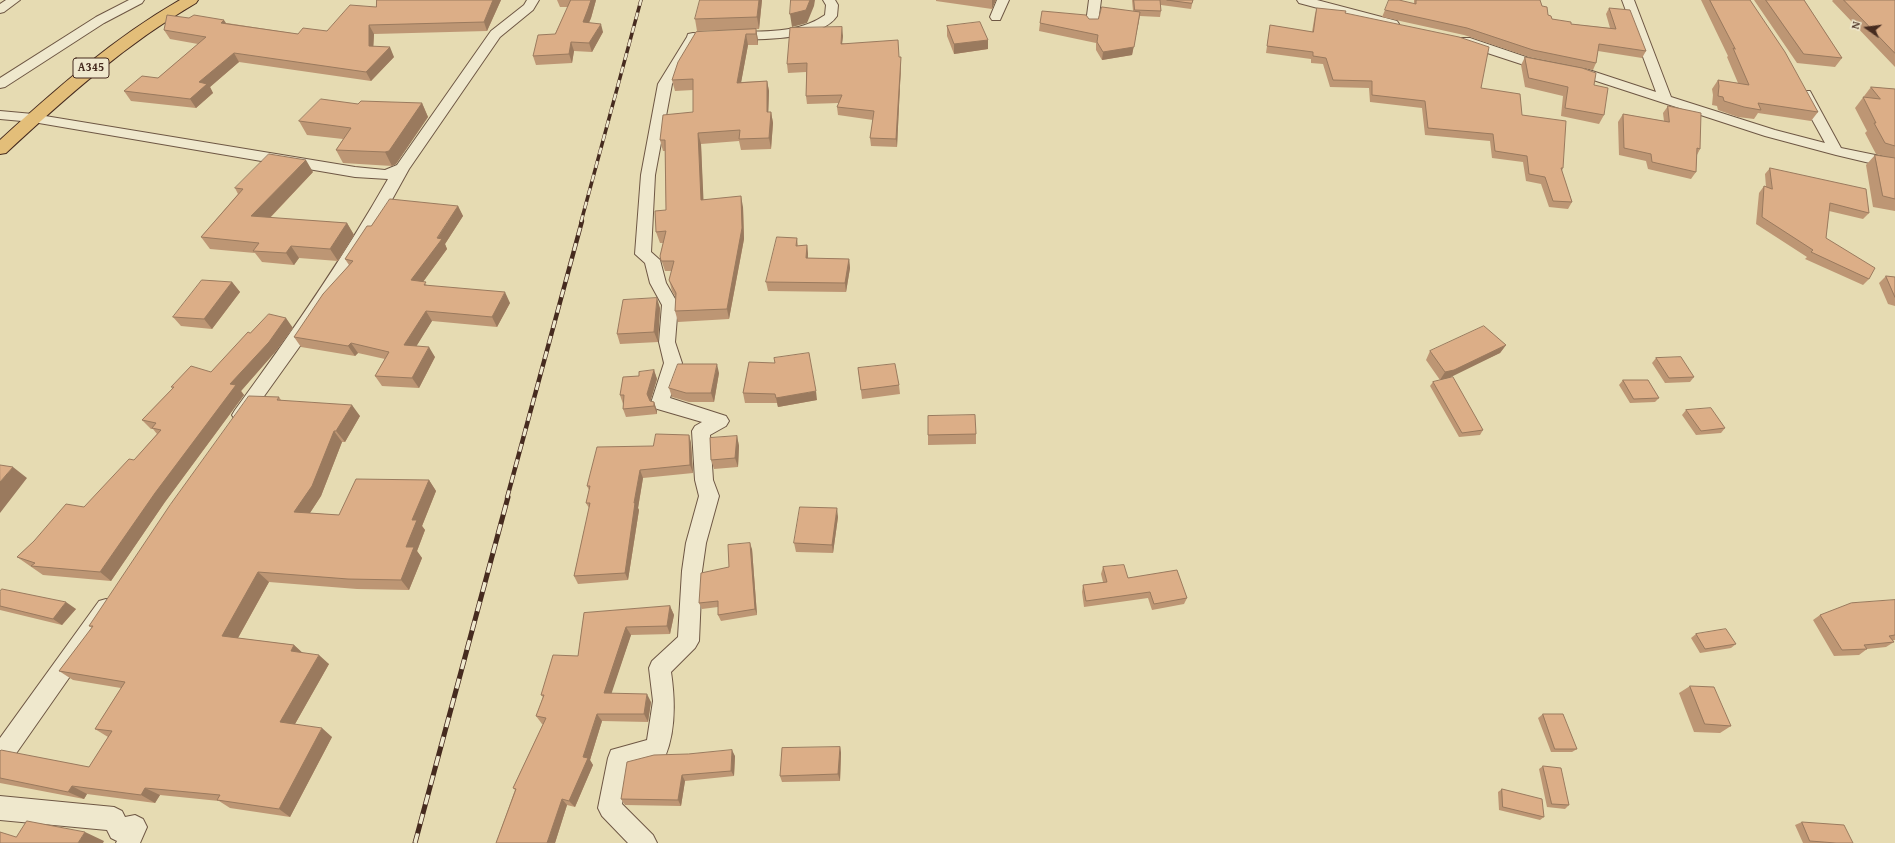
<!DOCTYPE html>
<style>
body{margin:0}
#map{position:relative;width:1895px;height:843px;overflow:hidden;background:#e6dbb2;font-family:"Gentium Book Plus",serif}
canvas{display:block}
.north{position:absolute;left:1847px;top:8px;width:40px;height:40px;-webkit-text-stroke:3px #efe8cd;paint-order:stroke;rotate:284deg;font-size:11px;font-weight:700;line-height:16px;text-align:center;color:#462b1f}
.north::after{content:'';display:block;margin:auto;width:14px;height:18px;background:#462b1f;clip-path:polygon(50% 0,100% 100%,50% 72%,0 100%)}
</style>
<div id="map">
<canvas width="1895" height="843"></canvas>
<div class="north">N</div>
</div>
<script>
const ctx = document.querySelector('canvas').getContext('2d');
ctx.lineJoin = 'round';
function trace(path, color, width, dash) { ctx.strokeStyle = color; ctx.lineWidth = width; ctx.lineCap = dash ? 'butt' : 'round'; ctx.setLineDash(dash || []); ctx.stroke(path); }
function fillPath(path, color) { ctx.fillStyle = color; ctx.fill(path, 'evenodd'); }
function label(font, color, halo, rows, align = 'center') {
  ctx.font = font + ' "Gentium Book Plus",serif'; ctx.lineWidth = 4; ctx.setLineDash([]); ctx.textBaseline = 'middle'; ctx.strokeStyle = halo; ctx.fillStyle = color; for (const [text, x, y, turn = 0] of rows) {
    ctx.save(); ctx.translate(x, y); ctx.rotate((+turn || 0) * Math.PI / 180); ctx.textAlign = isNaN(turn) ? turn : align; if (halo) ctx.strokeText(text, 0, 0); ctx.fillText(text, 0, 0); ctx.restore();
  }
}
const street = new Path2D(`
 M6,0H20L4,12L0,13V4Z
 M129,0H144L142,3L104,23L5,87L0,88V78L96,17Z
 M527,0H539L533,10L500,37L409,169L373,234L310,332L247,420L241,422L235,420L232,415L235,410C290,335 342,260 388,179L355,177L33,122L0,119V111L33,114L355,167L385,170L397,165L491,31L524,5Z
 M823,0H835L838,5L837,16C820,41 759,39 732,40L728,39L726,36L728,33L732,32C763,31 798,34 825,15L826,5Z
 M997,0H1009L1000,20H992L990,17Z
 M1089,0H1101L1098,23L1096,26H1088L1086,23Z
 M1297,0H1317L1397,21L1399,24L1397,27L1393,28L1299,3Z
 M1622,0H1634L1671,97L1775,130L1825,143L1798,94L1800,91H1810L1841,148L1895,159V169L1836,155L1765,136L1578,75L1521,64L1460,44L1459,41L1460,38H1470L1529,58L1586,69L1656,92Z
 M693,33L705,34L706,37L705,40L697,41L672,84L655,175L651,252L660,260L666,283L678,304L675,342L682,363L670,398L726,416L729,421L726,426L710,435L713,480L719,496L706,543L702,571L699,641L695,648L671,672C675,699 676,731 665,757L629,767L622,804L653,835L657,843H628L602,816L598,808L608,758L611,750L647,740L653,701L649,668L652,661L678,637L682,571L686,543L699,496L695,480L692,431L695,426L702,422L654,408L651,403L664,363L659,342L662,305L650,283L645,263L635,254L641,175L658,84L687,37L688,34Z
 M106,599L113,601L116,608L113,615L8,765L0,768V738L99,601Z
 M0,796L114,807L122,811L125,817L135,815L143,819L147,827L140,843H116L117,841L111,838L107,830L0,820Z`);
const highway = new Path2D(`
 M180,0H198L196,3C126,44 66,97 6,153L0,154V140C57,88 114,38 180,0Z`);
const railFar2 = new Path2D(`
 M581,222L641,0`);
const railFar1 = new Path2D(`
 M507,498L582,221`);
const rail = new Path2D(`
 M415,843L508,497`);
const wall = new Path2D(`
 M501,0L487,31L374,34L373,46L394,57L371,81L239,62L210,87L213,93L196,108L131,101L124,91L158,78L198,44L170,39L164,30L227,23L298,34L327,31L376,7Z
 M557,0H596L591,18L589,23L603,32L592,52L574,51L572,63L536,65L533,56L555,34L568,7H560Z
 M762,0L759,29H756L758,40V45H748L741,82L767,81L769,91L768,112H771L773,123L771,149L741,150L739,141L701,144L703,200L743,207L744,239L729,319L678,322L675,311L676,298L672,291L669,280L672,271H665L660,256L663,243H660L656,232L666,210L665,151H663L660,140L693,112V90L675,91L672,80L739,30L697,31L695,19Z
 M936,0H996L992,9L936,1Z
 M1132,0H1193L1191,9L1161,5V11L1160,17L1140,16L1132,55L1102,60L1096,50V43L1039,31L1040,23L1098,19L1133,11Z
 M1414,0H1540L1542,6L1548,15L1552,19L1571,24L1610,28L1606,14L1609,8L1646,51L1642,58L1598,51L1596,63L1593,70L1529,57L1464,35L1382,17L1385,10L1414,4Z
 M1701,0H1750L1818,112L1811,121L1758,113L1754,119L1738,117L1718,110L1717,106L1712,105L1713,95L1712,89L1718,80L1738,83L1727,57L1728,56Z
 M1754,0H1804L1842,58L1835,67L1797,63Z
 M1833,0H1895V67L1832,1Z
 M1317,8L1345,13L1481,88L1522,115L1563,168L1562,171L1572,202L1568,209L1549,207L1541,184L1526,181L1523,162L1492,158L1490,141L1425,135L1422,108L1370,102L1369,88L1330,87L1323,64L1311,63V59L1266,53L1270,25L1312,32L1315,14Z
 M947,26L988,40V49L954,54L947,36Z
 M843,36L842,43L899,57L901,65L897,147L871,146L870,138L873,120L838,115L837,107L839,103L807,104L806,96V72L788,73L787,64Z
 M1525,57L1594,85L1604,115L1599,124L1561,116L1563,96L1525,87L1521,65Z
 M1871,87L1895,89V211L1873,207L1866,165L1875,155L1893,158L1876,154L1865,133L1867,131L1855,108Z
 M422,103L428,117L396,164L392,166L343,163L336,150L343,139L307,135L299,121L358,104Z
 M1668,106L1700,149L1697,155L1696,172L1691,179L1648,169L1646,161L1619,155L1618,122L1623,114L1664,121L1663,113Z
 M1770,168L1869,213L1863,219L1829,211L1826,238L1869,279L1863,285L1805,259L1807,257L1756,224L1759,193L1764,186L1766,187L1765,174Z
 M313,172L270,218L347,223L354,235L338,261L299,258L294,265L262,262L255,253L210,249L201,237L238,194L235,188Z
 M458,206L463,216L445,244L447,249L423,282L428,286L510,303L497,327L432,321L416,346L435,357L419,388L382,386L375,376L385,359L358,353L355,356L301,347L294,337L349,265L345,259L371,226Z
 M797,238L798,246L807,245L808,254V258L849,259L850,268L846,292L768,291L766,282Z
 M1886,276L1895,277V306L1888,304L1879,283Z
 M232,282L240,292L212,329L181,326L173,317Z
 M660,308L658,342L620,344L617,334Z
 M293,328L276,351L241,391L244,395L165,502L111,581L43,575L17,557L34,541L84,507L134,460L157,434L153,429H151L142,420L173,388L171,387L211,372L250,333Z
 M1506,345L1500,353L1440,380L1426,360L1430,351Z
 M1656,358L1694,377L1690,382L1665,383L1652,363Z
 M749,362L817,400L778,407L777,403H745L743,393Z
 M858,368L899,385L900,394L862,399Z
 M654,370L657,379L650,401L654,402L657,411V414L626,417L623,409V404L620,395L639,376Z
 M719,373L714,402H689L672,397L669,388Z
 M1623,380L1659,398L1655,402L1630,403L1619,385Z
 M1433,382L1483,430L1480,435L1459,437L1430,386Z
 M279,397L281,400L360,416L345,442H342L321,496L310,513L339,515L429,480L436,491L422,526L425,530L417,551L422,558L409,590L357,589L269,582L238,638L294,645L302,653L329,664L295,724L332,737L290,817L230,808L219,801L160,795L155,803L87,794L84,799L0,783V751L89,767L108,737L95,729L121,688L73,680L59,671L92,628L89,626Z
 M1686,410L1725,428L1721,433L1696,435L1682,415Z
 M928,416L976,434V444L928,445Z
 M689,435L691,443L693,473L643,478L638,508L639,510L628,580L578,584L574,576L589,508L586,503L589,490L587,486L653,446Z
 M737,436L739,446L738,467L714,469L711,460Z
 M838,517L833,553L796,552L794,543Z
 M752,549L757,615L721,621L718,615V607L702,609L699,603L729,567Z
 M1103,567L1128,578L1187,598L1184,604L1152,610L1148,598L1084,607L1082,592L1083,585L1103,582L1101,574Z
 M0,592L76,609L62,625L0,610Z
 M1895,600V640H1893L1894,642L1886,647L1867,649L1859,655L1834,656L1813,620L1820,615Z
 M670,606L674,615L670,634L631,635L611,693L651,702L648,722L602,721L590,760L593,765L575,807L567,805L555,843H496L515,790L513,788L543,724H542L536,716L543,697L541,695L578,656L584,613Z
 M1696,634L1736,644L1731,648L1700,653L1691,638Z
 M1690,686L1731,726L1720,733L1694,732L1679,693Z
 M1543,714L1577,749L1572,752H1551L1538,718Z
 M840,747L841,753L840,781L782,782L780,776Z
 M688,754L735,756L734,776L685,781L681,806L625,805L621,799Z
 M1543,766L1569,805L1565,809L1547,807L1539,769Z
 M1502,789L1544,817L1540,820L1499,810L1498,792Z
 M1802,822L1853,843H1803L1795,825Z`);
const shadedWall = new Path2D(`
 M493,0H501L487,31L484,22Z
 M591,0H596L591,18L585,31L583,22Z
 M759,0H762L759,29L757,17Z
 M810,0H815L814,6L807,23L792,27L790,14Z
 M992,0H996L992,9Z
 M224,20L230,29L221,23Z
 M1139,20L1132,55L1102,60L1103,52Z
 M601,24L603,32L592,52L589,43Z
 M369,25L374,34L373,55L369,46Z
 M842,27L843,36L841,52V44Z
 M756,29L758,40V45L756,34Z
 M746,34L748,45L739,94L737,83Z
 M988,40V49L954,54V44Z
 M571,42L574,51L572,63L569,54Z
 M390,47L394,57L371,81L366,72Z
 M234,53L239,62L210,87L213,93L196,108L190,99L199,82Z
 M901,57V65L897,147L896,139Z
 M767,81L769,91L768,123L767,112Z
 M422,103L428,117L396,164L392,166L385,152Z
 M771,112L773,123L771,149L769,138Z
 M698,133L701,144L704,211L701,200Z
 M306,160L313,172L260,228L251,216Z
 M741,196L743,207L744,239L729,319L727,309Z
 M458,206L463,216L445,244L447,249L417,290L411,280Z
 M347,223L354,235L338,261L330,249Z
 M807,245L808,254L807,267L806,258Z
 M291,246L299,258L294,265L286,253Z
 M849,259L850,268L846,292L845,283Z
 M232,282L240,292L212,329L204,319Z
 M505,292L510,303L497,327L492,317Z
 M657,298L660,308L658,342L654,332Z
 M426,311L432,321L411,355L404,345Z
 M286,318L293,328L276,351L241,391L244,395L165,502L111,581L100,572L230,384Z
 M351,343L358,353L355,356L348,346Z
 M1506,345L1500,353L1449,378L1440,380L1445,372Z
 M429,347L435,357L419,388L412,378Z
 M717,364L719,373L714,402L711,393Z
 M654,370L657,379L650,403L647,394Z
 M816,391L817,400L778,407L776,398Z
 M654,402L657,411V414L654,406Z
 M352,405L360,416L345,442L336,431Z
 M334,431L342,442L321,496L304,522L294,512Z
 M689,435L691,443L693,473L690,465Z
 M737,436L739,446L738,467L735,458Z
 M13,467L27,478L0,513V482Z
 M640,470L643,478L638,508L639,510L628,580L625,573L634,503Z
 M429,480L436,491L422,526L425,530L417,551L422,558L409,590L401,580L406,547L412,520Z
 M837,508L838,517L833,553L832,545Z
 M750,543L752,549L757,615L755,609Z
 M258,572L269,582L234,645L222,636Z
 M66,602L76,609L62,625L53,619Z
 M670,606L674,615L670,634L667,626Z
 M626,627L631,635L609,701L604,693Z
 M294,645L304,654L291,651Z
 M319,655L329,664L291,731L280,722Z
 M647,694L651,702L648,722L644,714Z
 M597,714L602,721L590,760L593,765L575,807L569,801Z
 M322,728L332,737L290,817L279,809Z
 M840,747L841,753L840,781L838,774Z
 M732,750L735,756L734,776L731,771Z
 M682,775L685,781L681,806L678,800Z
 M72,786L87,794L84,799L68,792Z
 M145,788L160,795L155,803L141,795Z
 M562,799L567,805L555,843H547Z
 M85,832L104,841L103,843H78Z`);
const building = new Path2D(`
 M377,0H493L484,22L369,25V46L390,47L366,72L234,53L199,82L207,84L190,99L124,91L142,76L158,78L206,37L164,30L167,15L189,18L194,15L224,20L221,23L298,34L303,28L327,31L350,5L376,7Z
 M571,0H591L588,9L583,22L601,24L589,43L571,42L569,54L533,56L538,35L555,34Z
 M700,0H759L757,17L695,19Z
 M791,0H810L806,10L790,14Z
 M1134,0H1160L1161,11L1135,10Z
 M1167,0H1193L1192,3Z
 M1389,0H1399L1416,4V0H1540L1542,6L1547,7L1548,15L1551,16L1552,19L1571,22V24L1616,29L1609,8L1630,10L1646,51L1599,44L1596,63L1533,50L1467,28L1385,10Z
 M1710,0H1750L1785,52L1818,112L1758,103L1761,110L1744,107L1724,101L1723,97L1718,96L1719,86L1718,80L1749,85L1733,48L1735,49Z
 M1766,0H1804L1842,58L1804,54Z
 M1844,0H1895V53Z
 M1102,7L1140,12L1134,47L1103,52L1097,42L1098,35L1040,23L1042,11L1086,15L1089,19H1098Z
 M1317,8L1346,11L1345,13L1459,37L1489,47L1481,88L1520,94L1522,115L1566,121L1563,168H1561L1572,202L1553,201L1545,177L1529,174L1527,156L1495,151L1493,134L1428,128L1425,101L1372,95V81L1333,80L1326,58L1313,56V52L1267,46L1270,25L1313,32Z
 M980,22L988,40L954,44L947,26Z
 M842,27L841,44L898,40L899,57H901L896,139L870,138L874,111L837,107L842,95L806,96L807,63L787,64L790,28Z
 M756,29V34H746L737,83L767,81V112H771L769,138L739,139L740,130L698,133L701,200L741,196L742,228L727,309L675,311L676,293L669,280L674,261H661L660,256L666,231L656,232L655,211L666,210L665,140H660L663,115L693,112V79L672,80L678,62L696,32Z
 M1525,57L1582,68L1596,73L1594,85L1608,88L1604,115L1565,108L1568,87L1529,78Z
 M1871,87L1895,89V146L1885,143L1874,123H1876L1863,97L1880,99Z
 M321,99L358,104L361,101L422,103L389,151L385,152L336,150L351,128L299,121Z
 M1668,106L1701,113L1700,149L1697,148L1696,172L1652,162L1651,154L1624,148L1623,114L1669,122Z
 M269,154L306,160L251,216L347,223L330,249L291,246L286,253L253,251L259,243L201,237L243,189L235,188Z
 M1875,155L1895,158V199L1883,196Z
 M1770,168L1866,189L1869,213L1830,203L1826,238L1875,268L1869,279L1811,252L1813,250L1762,217L1764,186L1772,189Z
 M390,199L458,206L437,238L442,239L411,280L426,282L424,285L505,292L492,317L426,311L404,345L429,347L412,378L375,376L389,352L351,343L348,346L294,337L323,294L353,261L345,259L367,226H371Z
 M777,237L797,238L796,246L807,245L806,258L849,259L845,283L766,282Z
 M1886,276L1895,277V297Z
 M202,280L232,282L204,319L173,317Z
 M657,298L654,332L617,334L623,300Z
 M269,314L286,318L269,342L230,384L236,385L155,493L100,572L31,566L35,563L17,557L34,541L66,504L84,507L129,459L134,460L161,430L152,428L156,423L142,420L174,387H171L191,366L211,372L248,332L250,333Z
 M1484,326L1506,345L1454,370L1445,372L1430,351Z
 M809,353L816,391L776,398L775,394L743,393L749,362L775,363L774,358Z
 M1681,357L1694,377L1669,378L1656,358Z
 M678,364H717L711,393H686L669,388Z
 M895,364L899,385L861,390L858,368Z
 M654,370L647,394L650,401L654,402V406L623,409L624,395H620L623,377L639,376V372Z
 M1453,377L1483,430L1462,433L1433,382Z
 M1623,380H1648L1659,398L1634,399Z
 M249,396L279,397L277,400L352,405L336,431H334L312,486L294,512L339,515L356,479L429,480L412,520H417L406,547H414L401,580L348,579L258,572L222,636L294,645L291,651L319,655L280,722L322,728L279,809L217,800L220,795L145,788L141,795L72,786L68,792L0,778V751L1,750L89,767L112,731L95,729L125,682L59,671L93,626H89L170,505Z
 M1711,408L1725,428L1701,431L1686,410Z
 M975,415L976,434L928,435V416Z
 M656,434L689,435L690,465L640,470L634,503H635L625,573L574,576L590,503H586L590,486H587L597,447L653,446Z
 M737,436L735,458L711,460L710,438Z
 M0,465L13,467L0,482Z
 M800,507L837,508L832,545L794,543Z
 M750,543L755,609L718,615V601L699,603L701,573L729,567L728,545Z
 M1124,565L1128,578L1177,570L1187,598L1154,604L1150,592L1086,601L1083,585L1107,582L1103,567Z
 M2,589L66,602L53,619L0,606V592Z
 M1895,600V635L1889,636L1894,642L1864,645L1867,649L1842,650L1820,615L1851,603Z
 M670,606L667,626L626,627L604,693L647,694L644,714H597L583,757L588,758L569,801L562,799L547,843H496L516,789L513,788L546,718L536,716L544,695H541L553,655L578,656L584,613Z
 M1726,629L1736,644L1705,649L1696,634Z
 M1690,686L1714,687L1731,726L1705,724Z
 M1543,714H1563L1577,749H1555Z
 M840,747L838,774L780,776L782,748Z
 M732,750L731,771L682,775L678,800L621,799L627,762L654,755L688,754Z
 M1543,766L1561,768L1569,805L1552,804Z
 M1502,789L1542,799L1544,817L1503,807Z
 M27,821L85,832L78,843H0V832L16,837Z
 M1802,822L1844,825L1853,843H1836L1810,841Z`);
const shields = [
 [91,68,36]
];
const shieldNames = [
 ["A345",91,68]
];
trace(street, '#6e5744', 2);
trace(highway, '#462b1f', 2);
fillPath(street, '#efe8cd');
fillPath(highway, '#e3be79');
trace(railFar2, '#462b1f', 3.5);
trace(railFar1, '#462b1f', 4.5);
trace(rail, '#462b1f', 5);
trace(railFar2, '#efe8cd', 2.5, [7]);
trace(railFar1, '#efe8cd', 3, [8]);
trace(rail, '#efe8cd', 3.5, [10]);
fillPath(wall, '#bd9674');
fillPath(shadedWall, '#9a7a5e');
fillPath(building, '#dcae87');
trace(building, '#9a7a5e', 1);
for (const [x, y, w] of shields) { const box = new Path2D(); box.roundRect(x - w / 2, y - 10, w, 20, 3); ctx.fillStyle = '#efe8cd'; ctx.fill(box); trace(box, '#462b1f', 1); }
label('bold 12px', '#462b1f', null, shieldNames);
</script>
